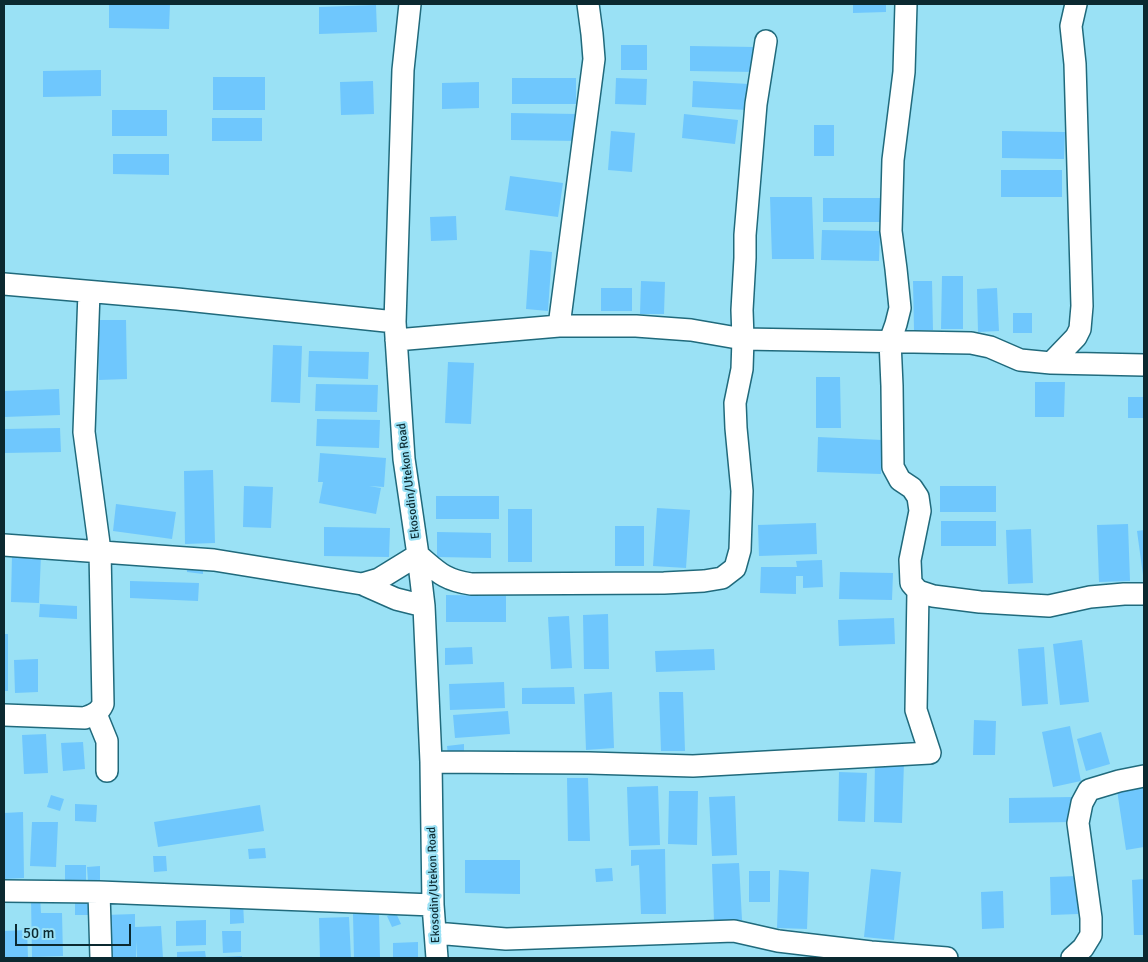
<!DOCTYPE html>
<style>
body{margin:0}
#map{position:relative;width:1148px;height:962px;overflow:hidden;background:#9ae1f5;font-family:Signika,sans-serif}
canvas{display:block}
.frame{position:absolute;inset:0;border:5px solid #0b2930;pointer-events:none}
.scale{position:absolute;left:15px;top:924px;width:116px;height:22px;box-sizing:border-box;border:2px solid #0b2930;border-top:0;padding-left:6px;font-size:15px;line-height:18px;white-space:nowrap;color:#0b2930;-webkit-text-stroke:4px #9ae1f5;paint-order:stroke}
</style>
<div id="map">
<canvas width="1148" height="962"></canvas>
<div class="frame"></div>
<div class="scale">50 m</div>
</div>
<script>
const ctx = document.querySelector('canvas').getContext('2d');
ctx.lineJoin = 'round';
function fillPath(path, color) { ctx.fillStyle = color; ctx.fill(path, 'evenodd'); }
function trace(path, color, width, dash) { ctx.strokeStyle = color; ctx.lineWidth = width; ctx.lineCap = dash ? 'butt' : 'round'; ctx.setLineDash(dash || []); ctx.stroke(path); }
function label(font, color, halo, rows, align = 'center') {
  ctx.font = font + ' Signika,sans-serif'; ctx.lineWidth = 4.5; ctx.setLineDash([]); ctx.textBaseline = 'middle'; ctx.strokeStyle = halo; ctx.fillStyle = color; for (const [text, x, y, turn = 0] of rows) {
    ctx.save(); ctx.translate(x, y); ctx.rotate((+turn || 0) * Math.PI / 180); ctx.textAlign = isNaN(turn) ? turn : align; if (halo) ctx.strokeText(text, 0, 0); ctx.fillText(text, 0, 0); ctx.restore();
  }
}
const building = new Path2D(`
 M109,4H170L169,29L109,28Z
 M853,4H886V12L853,13Z
 M376,5L377,32L319,34V7Z
 M621,45H647V70H621Z
 M690,46L755,47V72L690,71Z
 M101,70V96L43,97V71Z
 M213,77H265V110H213Z
 M512,78H576V104H512Z
 M616,78L647,79L646,105L615,104Z
 M373,81L374,114L341,115L340,82Z
 M693,81L749,84L747,110L692,107Z
 M479,82V108L442,109V83Z
 M112,110H167V136H112Z
 M511,113L578,114V141L511,140Z
 M684,114L738,120L735,144L682,138Z
 M212,118H262V141H212Z
 M814,125H834V156H814Z
 M611,131L635,133L632,172L608,170Z
 M1002,131L1065,132L1064,159L1002,158Z
 M113,154H169V175L113,174Z
 M1001,170H1062V197H1001Z
 M510,176L563,183L558,217L505,210Z
 M770,197H812L814,259H772Z
 M823,198H884V222H823Z
 M456,216L457,240L431,241L430,217Z
 M822,230L880,231L879,261L821,260Z
 M530,250L552,252L548,311L526,309Z
 M942,276H963V329H941Z
 M641,281L665,282L664,314H640Z
 M913,281H932L933,330H914Z
 M601,288H632V311H601Z
 M997,288L999,331L978,332L977,289Z
 M1013,313H1032V333H1013Z
 M98,320H126L127,379L99,380Z
 M273,345L302,346L300,403L271,402Z
 M309,351L369,352L368,379L308,377Z
 M448,362L474,363L471,424L445,423Z
 M816,377H840L841,428H816Z
 M1035,382H1065L1064,417H1035Z
 M316,384L378,385L377,412L315,411Z
 M59,389L60,415L4,417V391Z
 M1128,397H1144V418H1128Z
 M317,419L380,420L379,448L316,446Z
 M60,428L61,452L4,453V429Z
 M818,437L882,440L881,474L817,472Z
 M320,453L386,458L384,487L369,486L381,488L376,514L319,503L323,482H318Z
 M213,470L215,543L185,544L184,471Z
 M244,486L273,487L271,528L243,527Z
 M940,486H996V512H940Z
 M436,496H499V519H436Z
 M116,504L176,512L172,539L113,531Z
 M657,508L690,510L686,568L653,566Z
 M508,509H532V562H508Z
 M941,521H996V546H941Z
 M816,523L817,554L759,556L758,525Z
 M1128,524L1130,581L1099,582L1097,525Z
 M615,526H644V566H615Z
 M324,527L390,528L389,557L324,556Z
 M1031,529L1033,583L1008,584L1006,530Z
 M1144,530V575H1143L1137,531Z
 M437,532L491,533V558L437,557Z
 M12,554L41,555L39,603L11,602Z
 M822,560L823,587L803,588V576H796V594L760,593L761,567H797L796,561Z
 M187,564L203,566V574L187,572Z
 M840,572L893,573L892,600L839,599Z
 M130,581L199,583L198,601L130,598Z
 M446,595L506,596V622H446Z
 M40,604L77,606V619L39,617Z
 M608,614L609,669H584L583,615Z
 M569,616L572,668L551,669L548,617Z
 M894,618L895,644L839,646L838,620Z
 M4,634H8V691H4Z
 M1082,640L1089,702L1060,705L1053,644Z
 M472,647L473,664L445,665V648Z
 M1044,647L1048,704L1022,706L1018,649Z
 M714,649L715,670L656,672L655,651Z
 M38,659V692L15,693L14,660Z
 M504,682L505,708L450,710L449,684Z
 M574,687L575,704H522V688Z
 M612,692L614,748L586,750L584,694Z
 M659,692H683L685,751H661Z
 M508,711L510,734L455,738L453,715Z
 M974,720L996,721L995,755H973Z
 M1070,726L1081,781L1053,787L1042,732Z
 M1101,732L1110,764L1086,771L1077,739Z
 M46,734L48,773L24,774L22,735Z
 M83,742L85,769L63,771L61,743Z
 M464,744V754L448,756L447,746Z
 M875,761L904,762L902,823L874,822Z
 M839,772L867,773L865,822L838,821Z
 M567,778H588L590,841H568Z
 M658,786L660,845L629,846L627,787Z
 M1144,786V847L1126,850L1117,790Z
 M669,791H698L697,845L668,844Z
 M51,795L64,799L60,811L47,807Z
 M735,796L737,855L712,856L709,797Z
 M1072,797V822L1009,823V798Z
 M75,804L97,805L96,822L75,821Z
 M260,805L264,831L158,847L154,822Z
 M23,812L24,878L4,879V813Z
 M32,822H58L56,867L30,866Z
 M265,848L266,858L249,859L248,849Z
 M665,849L666,914H641L639,865L631,866V850Z
 M153,856H166L167,871L154,872Z
 M465,860H520V894L465,893Z
 M739,863L742,920L714,921L712,864Z
 M65,865H86V881H65Z
 M100,866V881H88L87,867Z
 M612,868L613,881L596,882L595,869Z
 M871,869L901,872L894,940L864,937Z
 M779,870L809,872L807,929L777,928Z
 M749,871H770V902H749Z
 M1077,876L1078,914L1051,915L1050,877Z
 M1144,879V935H1134L1132,880Z
 M1003,891L1004,928L982,929L981,892Z
 M40,897L41,913H62L63,956L32,957L31,898Z
 M75,901H94L95,915H75Z
 M243,901L244,923L230,924V902Z
 M379,913L380,958H354L353,914Z
 M396,913L401,924L392,927L387,916Z
 M135,914V927L161,926L163,958H137L136,940V958H107L105,915Z
 M349,917L351,958H320L319,918Z
 M206,920V945L176,946V921Z
 M27,930L28,958H4V931Z
 M222,931H241V952L223,953Z
 M418,942V958H393V943Z
 M205,951L206,958H177V952Z
 M242,956V958H222V957Z`);
const minor = new Path2D(`
 M410,4L403,70L395,322L404,459L418,555L424,606L431,762L433,905L437,958
 M906,4L904,72L893,160L891,231L896,269L900,308L896,324L890,341L892,386L893,467L900,480L912,488L918,497L920,511L910,560L911,583L918,591L933,596L980,602L1049,606L1090,597L1124,594H1144
 M4,284L177,299L395,322
 M559,326L594,59L592,34L588,4
 M396,340L559,326H636L691,330L743,339L971,343L990,347L1020,360L1051,363L1144,365
 M1051,363L1076,337L1080,329L1082,306L1075,64L1071,26L1076,4
 M4,545L214,560L362,584L396,599L424,606
 M362,584L379,579L418,555C438,572 444,580 471,584L664,583L704,581L722,578L735,568L740,550L742,491L736,428L735,403L742,369L743,339L742,310L745,258V235L756,104L766,41
 M96,714L107,741V771
 M4,715L85,718C94,714 99,713 103,704L100,551L84,432L89,292
 M431,762L589,763L693,766L930,753L916,710L918,591
 M4,891L99,892L433,905
 M99,892L101,958
 M435,933L506,939L734,931L778,941L871,952L947,958
 M1072,958L1083,948L1091,935V918L1078,823L1082,803L1089,790L1119,781L1144,776`);
const streetNames = [
 ["Ekosodin/Utekon Road",409,481,-97],
 ["Ekosodin/Utekon Road",434,885,-92]
];
fillPath(building, '#6fc7fd');
trace(minor, '#206a7c', 24);
trace(minor, '#fff', 21);
label('12px', '#0b2930', '#9ae1f5', streetNames);
</script>
